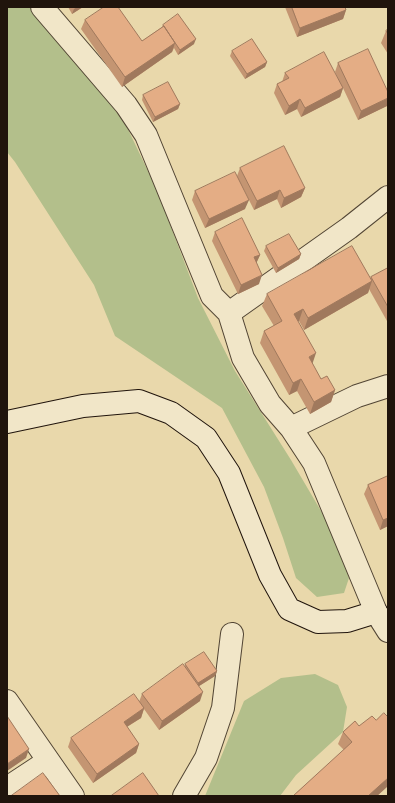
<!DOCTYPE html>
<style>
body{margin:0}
#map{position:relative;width:395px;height:803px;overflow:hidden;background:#e9d8ab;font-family:"IM FELL French Canon",serif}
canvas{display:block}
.frame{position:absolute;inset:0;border:8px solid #20140c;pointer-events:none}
</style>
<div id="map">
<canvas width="395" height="803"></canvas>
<div class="frame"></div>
</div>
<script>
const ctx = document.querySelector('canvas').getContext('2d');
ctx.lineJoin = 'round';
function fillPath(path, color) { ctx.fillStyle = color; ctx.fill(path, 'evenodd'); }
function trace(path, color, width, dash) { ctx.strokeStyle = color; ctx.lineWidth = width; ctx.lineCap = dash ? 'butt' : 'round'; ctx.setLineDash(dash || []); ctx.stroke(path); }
const green = new Path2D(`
 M7,7H30L58,37L125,123L157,190L198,298L235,371L291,460L324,516L343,558L349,578L344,593L317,597L296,578L283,538L264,487L222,408L115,336L94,285L15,162L7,152Z
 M315,674L338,685L347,707L343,732L296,775L280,796H205L244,701L281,678Z`);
const street = new Path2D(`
 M42,7L126,105L146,135L212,296L229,313L243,358L270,404L291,428L314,463L376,612L388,631
 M229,313L349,228L388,197
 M291,428L357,396L388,386
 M7,701L73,796
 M7,788L48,761
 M184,796L206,758L223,708L232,634`);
const secondary = new Path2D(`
 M7,422L83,406L139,401L171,413L206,438L229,473L270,575L289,609L318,622L347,621L376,612`);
const wall = new Path2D(`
 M68,7H83L72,14Z
 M285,7H345L346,10L343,19L297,37Z
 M85,20L142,41L162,27L163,25L194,44L178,55L174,48L172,52L122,87L81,29Z
 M388,29V54L381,43L386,31Z
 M232,51L267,62L265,67L245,79L230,56Z
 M338,63L387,106L358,120L343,88L340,97L301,117L297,109L285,115L274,93L277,84L282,82L285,73L339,81L335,72Z
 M143,95L180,104L178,109L153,122L142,100Z
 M240,168L305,188L301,197L281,208L277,199L254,210L244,190L245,209L205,228L192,200L195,191L237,176Z
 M215,232L260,255L256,263L259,284L238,294L212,241Z
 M266,246L301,254L299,259L276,273L264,251Z
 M388,268V321H387L369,289L368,293L304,330L299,321H298L312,364L321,379L335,390L331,402L310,414L297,391L289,395L260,343L264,331L274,326L262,306L267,294L370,279L371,277Z
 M388,476V526L380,530L364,494L368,485Z
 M185,664L217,671L215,676L199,686L200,701L159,730L144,709L141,718L127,727L139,744L136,753L93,783L68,747L71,738L139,702L142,694L185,666Z
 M355,721L388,786L377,796H293L344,750L338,744L343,732Z`);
const shadedWall = new Path2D(`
 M77,7H83L72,14L74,9Z
 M346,10L343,19L297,37L300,28Z
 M196,39L194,44L178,55L180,50Z
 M175,43L172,52L122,87L125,77Z
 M267,62L265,67L245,79L247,74Z
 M343,88L340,97L301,117L305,108Z
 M388,98V103L387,106L358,120L361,111Z
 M300,99L297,109L285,115L289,106Z
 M180,104L178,109L153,122L155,117Z
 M305,188L301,197L281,208L284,198Z
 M280,190L277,199L254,210L257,201Z
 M249,200L245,209L205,228L209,219Z
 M301,254L299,259L276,273L278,268Z
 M260,255L256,264L254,257Z
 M262,275L259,284L238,294L241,285Z
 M372,281L368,293L304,330L308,318Z
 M303,309L299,321L290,326L294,314Z
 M316,353L312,365L309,357Z
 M301,379L297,391L289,395L293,383Z
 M335,390L331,402L310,414L314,402Z
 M388,518V526L380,530L383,520Z
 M217,671L215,676L196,688L198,683Z
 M203,692L200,701L159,730L162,721Z
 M144,708L141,718L120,731L124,722Z
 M139,744L136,753L93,783L97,774Z
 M29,749L26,758L7,771V764Z
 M388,778V786L377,796H368Z`);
const building = new Path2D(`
 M104,7H118L142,41L164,26L175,43L125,77L85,20Z
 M292,7H345L346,10L300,28Z
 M178,14L196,39L180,50L163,25Z
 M388,29V34L386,31Z
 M252,39L267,62L247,74L232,51Z
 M368,49L388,92V98L361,111L338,63Z
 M324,52L343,88L305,108L300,99L289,106L277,84L289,78L285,73Z
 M168,82L180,104L155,117L143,95Z
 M284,146L305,188L284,198L280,190L257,201L240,168Z
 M235,172L249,200L209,219L195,191Z
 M242,218L260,255L254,257L262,275L241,285L215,232Z
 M289,234L301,254L278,268L266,246Z
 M352,246L372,281L308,318L303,309L294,314L316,353L309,357L321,379L327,376L335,390L314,402L301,379L293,383L264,331L282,321L267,294Z
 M388,268V307L371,277Z
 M388,476V518L383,520L368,485Z
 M204,652L217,671L198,683L185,664Z
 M183,664L203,692L162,721L142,694Z
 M134,694L144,708L124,722L139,744L97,774L71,738Z
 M384,713L388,717V778L368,796H293L352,742L343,732L355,721L359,726L372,716L376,720Z
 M7,716L29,749L7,764Z
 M43,773L60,796H11Z
 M143,773L159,796H111Z`);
fillPath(green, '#b3bf8b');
trace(street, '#524534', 24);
trace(secondary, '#20140c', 24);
trace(street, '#f1e6c8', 22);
trace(secondary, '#f1e6c8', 22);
fillPath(wall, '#c49572');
fillPath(shadedWall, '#a0795d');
fillPath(building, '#e4ad85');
trace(building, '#a0795d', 1);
</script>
